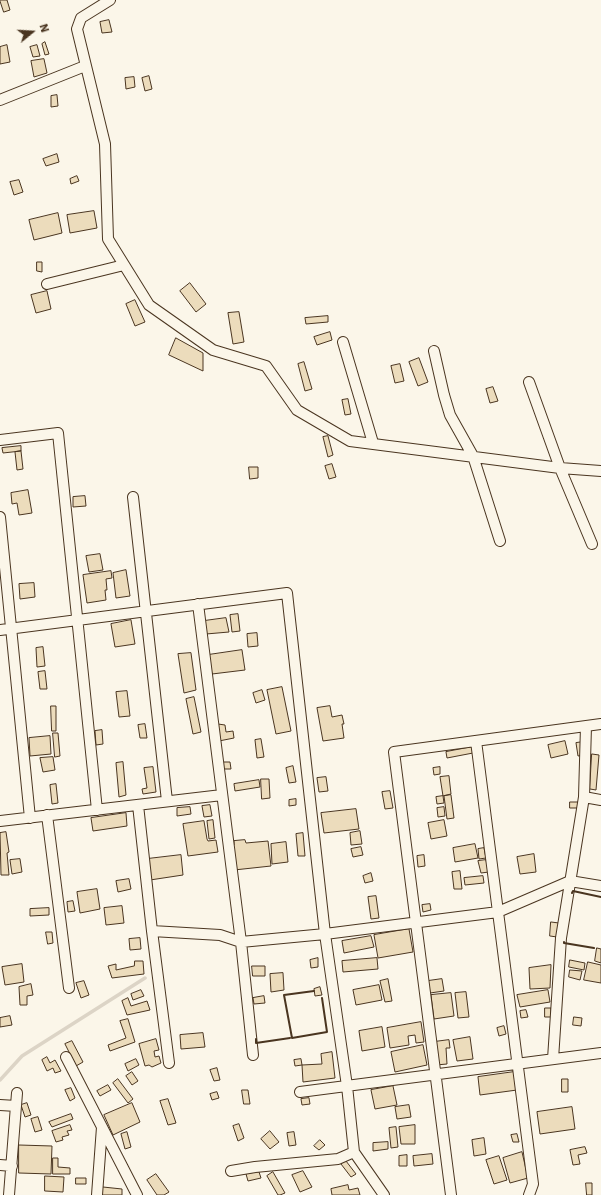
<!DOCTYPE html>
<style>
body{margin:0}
#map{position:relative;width:601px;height:1195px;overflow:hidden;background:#fbf6e9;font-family:"Work Sans",sans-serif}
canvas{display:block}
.north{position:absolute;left:12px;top:12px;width:40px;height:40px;-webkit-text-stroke:3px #fbf6e9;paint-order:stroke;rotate:72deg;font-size:11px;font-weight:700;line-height:16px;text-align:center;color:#4a3520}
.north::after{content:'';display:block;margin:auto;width:14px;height:18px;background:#4a3520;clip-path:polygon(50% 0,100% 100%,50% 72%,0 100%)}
</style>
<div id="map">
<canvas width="601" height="1195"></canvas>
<div class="north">N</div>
</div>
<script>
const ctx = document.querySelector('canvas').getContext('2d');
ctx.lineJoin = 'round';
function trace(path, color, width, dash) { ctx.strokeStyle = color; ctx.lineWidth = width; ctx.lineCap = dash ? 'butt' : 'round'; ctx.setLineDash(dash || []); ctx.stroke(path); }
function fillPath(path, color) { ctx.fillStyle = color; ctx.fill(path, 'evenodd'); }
const stream = new Path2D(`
 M0,1080L22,1056L145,978`);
const building = new Path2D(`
 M0,0H7L10,10L4,12Z
 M109,20L112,32L102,33L100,22Z
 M45,42L49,54L45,55L42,44Z
 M7,45L10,62L0,64V47Z
 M37,45L40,56L33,57L30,47Z
 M44,59L47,73L34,77L31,61Z
 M149,76L152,89L145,91L142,78Z
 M134,77L135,87L126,89L125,78Z
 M57,95L58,106L51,107V96Z
 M57,154L59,162L46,166L43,159Z
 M77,176L79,181L71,184L70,179Z
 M19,180L23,192L14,195L10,182Z
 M94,211L97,228L70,233L67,215Z
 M58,213L62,233L34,240L29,220Z
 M37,262H42V272L37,271Z
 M190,283L206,304L196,312L180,291Z
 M47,291L51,309L36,313L31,295Z
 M135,300L145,322L135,326L126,304Z
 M239,312L244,342L233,344L228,313Z
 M328,316V322L306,324L305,318Z
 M330,332L332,340L317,345L314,337Z
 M176,338L203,353V371L169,355Z
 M419,358L428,382L418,386L409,362Z
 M304,362L312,389L305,391L298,364Z
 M400,364L404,381L395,383L391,366Z
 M493,387L498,401L490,403L486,389Z
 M348,399L351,414L345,415L342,400Z
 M328,436L333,455L328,457L323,437Z
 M21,446V451L3,453L2,448Z
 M21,451L23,469L17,470L15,452Z
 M332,464L336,477L329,479L325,466Z
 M249,467H258V478L250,479Z
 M28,490L32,513L19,515L17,503L12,504L11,493Z
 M85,496L86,506L73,507V497Z
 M100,554L103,570L89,572L86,556Z
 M126,570L130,596L116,598L113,573Z
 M111,571L112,578L106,579L107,590H105L106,600L87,603L83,575Z
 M34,583L35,597L20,599L19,584Z
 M238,614L240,631L232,632L230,615Z
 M226,618L229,632L206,634L204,621Z
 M131,620L135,644L115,647L111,624Z
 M257,633L258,646L248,647L247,634Z
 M43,647L45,666L37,667L36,648Z
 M242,650L245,670L212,674L208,655Z
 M191,653L196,690L184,693L178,654Z
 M45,671L47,689H40L38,672Z
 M282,687L291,731L276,734L267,690Z
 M262,690L265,700L256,703L253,693Z
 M127,691L130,716L119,717L116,692Z
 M194,697L201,732L193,734L186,699Z
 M51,706H56V731H52Z
 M330,706L332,717L342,715L344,724H342L344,738L323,741L317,708Z
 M145,724L147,738H140L138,725Z
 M218,724L225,725L226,732L233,731L234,738L219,741Z
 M102,730L103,744L96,745L95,731Z
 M53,733H58L60,756L55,757Z
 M50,736L51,754L30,756L29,738Z
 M261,739L264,757L257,758L255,740Z
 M565,741L568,754L551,758L548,745Z
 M583,742L585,755L578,756L576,743Z
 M472,747L473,753L447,758L446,752Z
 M592,754L599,755L596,790L590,789Z
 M53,757L55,770L43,772L40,758Z
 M123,762L126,795L119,797L116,763Z
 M223,762H230L231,769H224Z
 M293,766L296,782L289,783L286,768Z
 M153,767L156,792L143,794L142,789L147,788L144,768Z
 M440,767V774L434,775L433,768Z
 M449,776L451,794L443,796L440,777Z
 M326,777L328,791L319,792L317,778Z
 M261,779H269L270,798L262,799Z
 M259,780L260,787L235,791L234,784Z
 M56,784L58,803L52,804L50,785Z
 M390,791L393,808L385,809L382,792Z
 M451,795L454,818L447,819L444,796Z
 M443,796L444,803L437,804L436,797Z
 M296,799V805L289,806V800Z
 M570,802H578V808H570Z
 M210,805L212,816L204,817L202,806Z
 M190,807L191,814L177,816V808Z
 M444,807L445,816L438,817L437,808Z
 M356,809L359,829L324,833L321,813Z
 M126,813L127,826L93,831L91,818Z
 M213,820L215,838L209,839L207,821Z
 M444,820L447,836L431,839L428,823Z
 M204,821L207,839L208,841L216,840L218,852L188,856L183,824Z
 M360,831L362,844L351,845L350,833Z
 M6,832L9,852L7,853L9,875H1L0,833Z
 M303,833L305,856H298L296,834Z
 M245,840L246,843L268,841L271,866L234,870L231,845H234V841Z
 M286,842L288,862L272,864L271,844Z
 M475,844L478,858L455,862L453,848Z
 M361,847L363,855L353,857L351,849Z
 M484,848L486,858L479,859L478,849Z
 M534,854L536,872L520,874L517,857Z
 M181,855L183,875L150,880L147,859Z
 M424,855L425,866L418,867L417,856Z
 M20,859L22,872L12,874L10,860Z
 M486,860L489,872L481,873L478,861Z
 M460,871L462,889H454L452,872Z
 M371,873L373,881L365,883L363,876Z
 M483,876L484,883L465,885L464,878Z
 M129,879L131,889L118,892L116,881Z
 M97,889L100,909L80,913L77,892Z
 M376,896L379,918L371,919L368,897Z
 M73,901L75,911L68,912L67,902Z
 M430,904L431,910L423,912L422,905Z
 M122,906L124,923L106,925L104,908Z
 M49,908V915L30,916V909Z
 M551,922L559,923L557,937L550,936Z
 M409,929L413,952L378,958L374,935Z
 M46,932H52L53,943L48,944Z
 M371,936L374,947L344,953L342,941Z
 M140,938L141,949L130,950L129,939Z
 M597,948L601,949V963L595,961Z
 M318,958V967L311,968L310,960Z
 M377,958L378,969L343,972L342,961Z
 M570,960L585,963L584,970L569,967Z
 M135,961H143L144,974L112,978L108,966L116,964V970L134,966Z
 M588,962L601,965V983L584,980Z
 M22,964L24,982L5,985L2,967Z
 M551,965L550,988L530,989L529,968Z
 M252,966H265V976H253Z
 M570,970L582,971L580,980L569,977Z
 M283,973L284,990L271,992L270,974Z
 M388,979L392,1001L385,1002L380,981Z
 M442,979L444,991L430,993L428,981Z
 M84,981L89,995L81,998L76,983Z
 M31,984L33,995L27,996V1005H20L19,987Z
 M379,985L382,1000L356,1005L353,990Z
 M320,987L322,995L315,996L314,989Z
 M141,990L144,996L133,1000L131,994Z
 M548,990L550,1002L520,1007L517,995Z
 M466,992L469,1017L458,1018L455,993Z
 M451,993L454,1016L434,1019L431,995Z
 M264,996L265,1003L254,1004L253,998Z
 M128,998L131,1006L147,1001L150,1010L127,1015L122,1001Z
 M545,1008H551V1017H545Z
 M526,1010L528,1017L521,1018L520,1011Z
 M10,1016L12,1025L0,1027V1018Z
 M574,1017L582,1018L581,1026L573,1025Z
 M128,1019L135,1042L110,1051L108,1045L126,1038L120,1021Z
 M421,1022L424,1042L416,1043L415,1035L408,1036L409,1045L390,1048L387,1028Z
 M504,1026L506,1034L499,1036L497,1028Z
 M382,1027L385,1047L362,1051L359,1031Z
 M203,1033L205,1047L181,1049L180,1035Z
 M470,1037L473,1059L457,1061L453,1040Z
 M156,1039L159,1050L154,1051L155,1057L159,1056L161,1063L152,1067L149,1065L145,1066L139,1044Z
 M449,1040L450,1048H446L447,1064L436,1065L434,1042Z
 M72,1041L83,1062L76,1066L65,1044Z
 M423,1045L427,1065L395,1072L391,1052Z
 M332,1052L335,1078L303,1082L302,1065L322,1064L321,1054Z
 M47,1057L50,1063L55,1060L61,1071L55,1073L53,1068L47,1071L42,1060Z
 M136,1059L139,1065L128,1071L125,1064Z
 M301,1059L302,1065L295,1066L294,1060Z
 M217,1068L220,1080L214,1081L210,1070Z
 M132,1072L138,1081L132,1085L126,1076Z
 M514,1072L517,1090L480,1095L478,1077Z
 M118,1079L133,1099L128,1103L113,1083Z
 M562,1079H568V1092H562Z
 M108,1085L111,1090L100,1096L97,1091Z
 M393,1086L397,1105L375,1109L371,1090Z
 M71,1088L75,1098L70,1101L65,1090Z
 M242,1090H248L250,1104H244Z
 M217,1092L219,1098L212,1100L210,1094Z
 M309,1098L310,1104L302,1105L301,1099Z
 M168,1099L176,1123L168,1125L160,1101Z
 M27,1103L31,1115L25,1117L21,1105Z
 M132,1103L140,1122L113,1135L104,1115Z
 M409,1105L411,1117L397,1119L395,1107Z
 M572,1107L575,1129L540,1134L537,1112Z
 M71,1114L73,1119L52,1127L49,1122Z
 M38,1117L42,1130L35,1132L31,1119Z
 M239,1124L244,1138L238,1141L233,1126Z
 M70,1125L72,1130L67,1131L69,1135L62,1137L63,1140L56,1142L52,1131Z
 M415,1125V1144H401L399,1127Z
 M396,1127L398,1147L391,1148L389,1128Z
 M270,1131L279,1142L270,1149L261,1139Z
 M127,1132L131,1147L125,1149L121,1134Z
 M294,1132L296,1145L289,1146L287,1133Z
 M517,1134L519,1142H513L511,1135Z
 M484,1138L486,1154L474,1156L472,1140Z
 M320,1140L325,1145L319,1150L314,1146Z
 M388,1142V1149L373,1151V1143Z
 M19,1145L52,1146L51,1174L19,1173Z
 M585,1147L587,1153L578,1155L580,1164L573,1165L570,1150Z
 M522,1152L528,1178L510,1183L503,1158Z
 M432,1154L433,1164L414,1166L413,1156Z
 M407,1155V1166H399V1156Z
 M499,1156L507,1180L494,1184L486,1160Z
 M53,1158H58V1167L70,1168V1174H53Z
 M346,1161L356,1174L351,1177L341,1164Z
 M303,1171L312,1187L300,1192L292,1175Z
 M259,1172L261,1178L248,1181L246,1174Z
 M273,1172L285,1193L280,1195H278L267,1176Z
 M156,1174L169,1192L164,1195H157L147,1180Z
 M45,1176L64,1177L63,1192L45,1191Z
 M76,1178H86V1184H76Z
 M586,1183H592V1195H587Z
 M348,1185L349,1190L358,1188L360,1195H332L331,1189Z
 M103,1187L122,1189V1195H102Z`);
const street = new Path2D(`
 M110,0L81,18L77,29L105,144L108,239L149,305L213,350L266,366L297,410L350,441L560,468L601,471
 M0,100L85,66
 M47,284L124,265
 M343,342L373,443
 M434,351L444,395L450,415L473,456L500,541
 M529,382L560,468L592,544
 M0,440L58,433L97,810
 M133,497L167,801
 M0,517L30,818
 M198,604L241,942L253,1055
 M0,630L287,593L325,934L347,1086L354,1152L384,1195
 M476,741L533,1184L529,1195
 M584,797L601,800
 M138,805L152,931L169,1063
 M47,815L69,988
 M0,821L222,795
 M152,931L220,935L241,942L325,934L498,912L570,881L601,886
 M66,1057L137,1195
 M553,1059L561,938L584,797L586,726
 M300,1092L601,1053
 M0,1105L16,1106
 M0,1165L12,1166
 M231,1171L255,1167L338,1159L354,1152
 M9,1195L17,1093
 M97,1195L102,1127
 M451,1195L394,752L601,724`);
const wall = new Path2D(`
 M572,893L573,891L601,897
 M564,942V943L594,948
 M314,991L284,995L292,1038L327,1032L322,998
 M256,1039V1043L290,1038`);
trace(stream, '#dcd4c6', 3.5);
fillPath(building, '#ecdcbc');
trace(building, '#4a3520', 1);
trace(street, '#4a3520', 12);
trace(street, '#fbf6e9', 10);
trace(wall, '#4a3520', 2);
</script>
